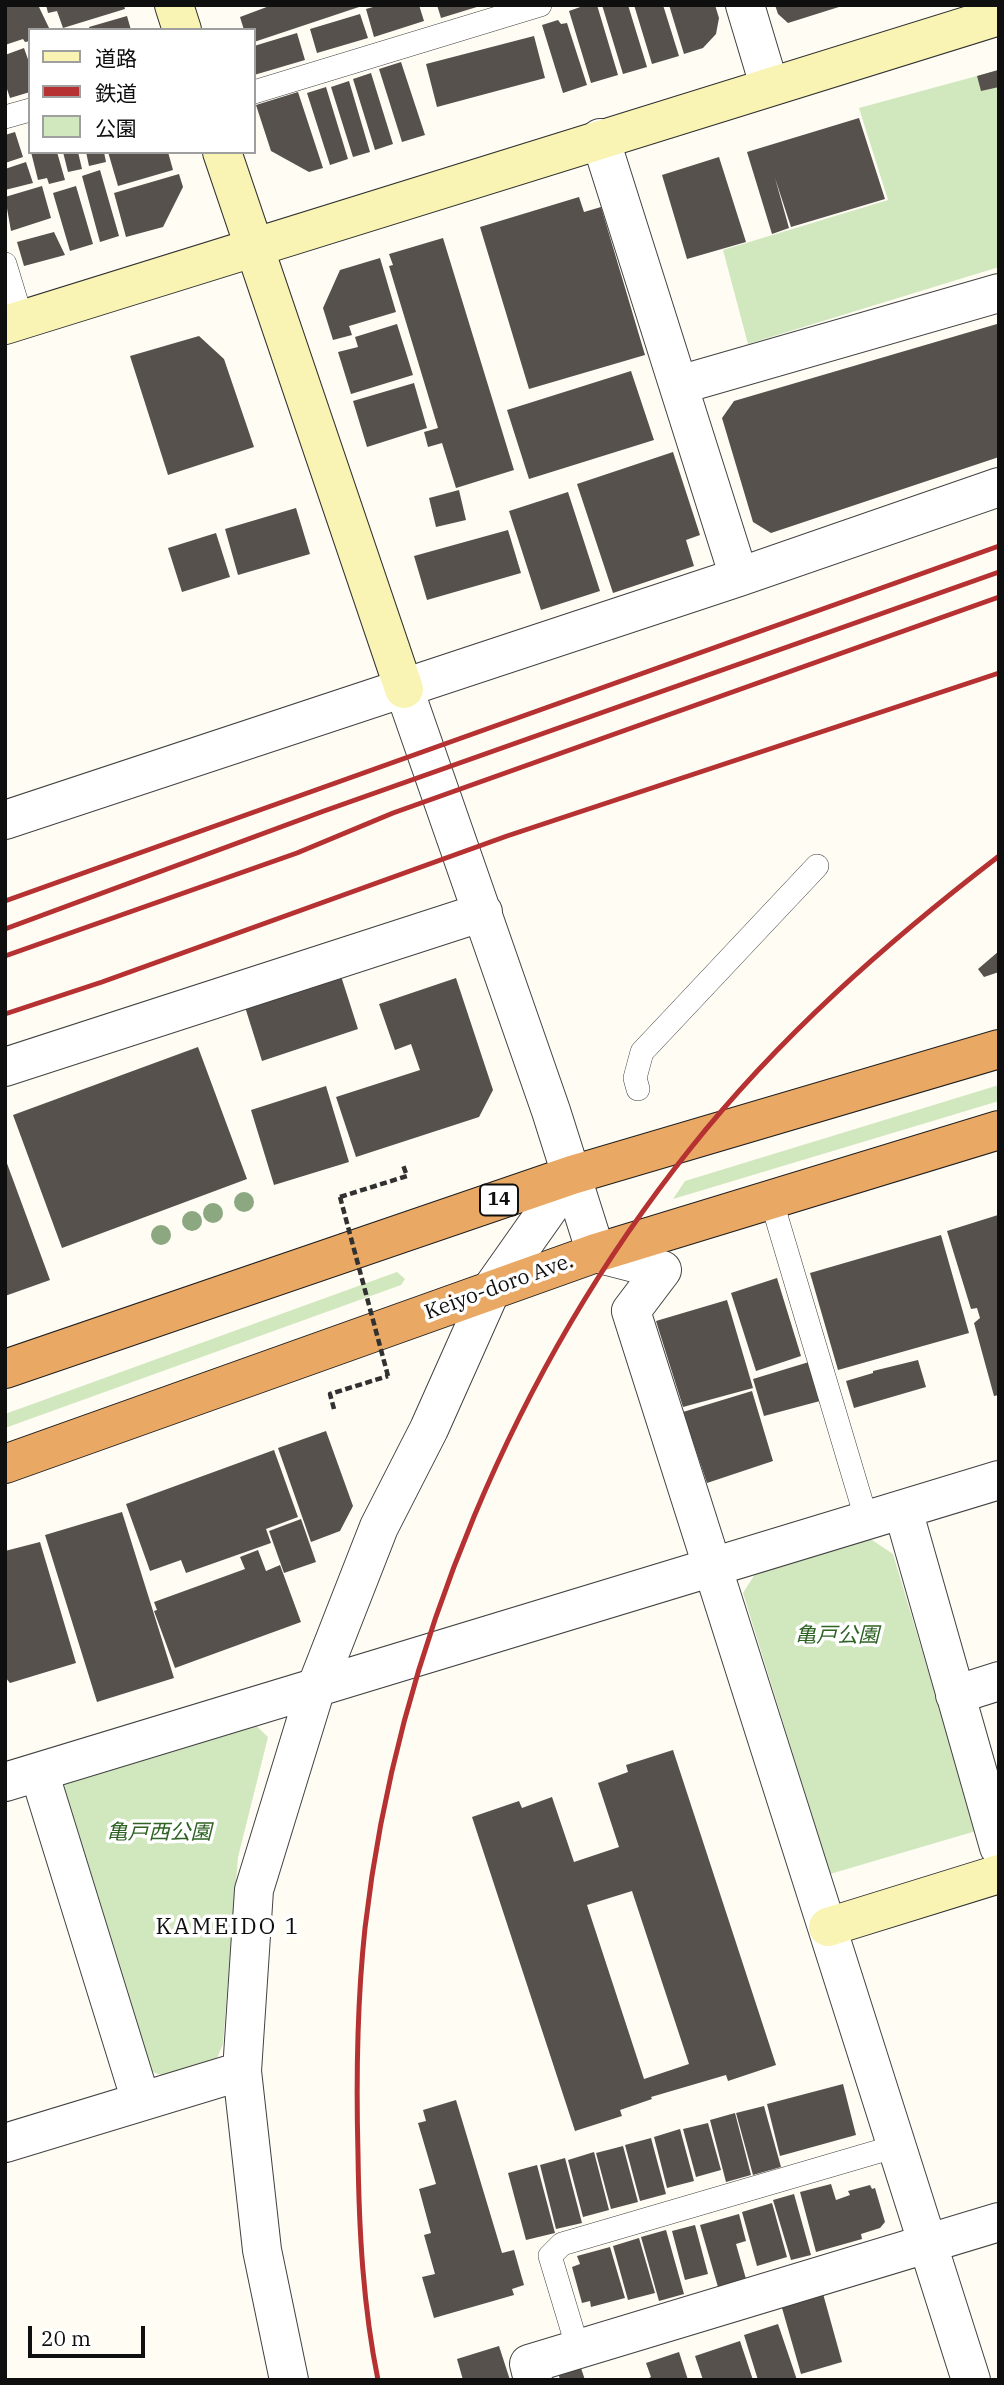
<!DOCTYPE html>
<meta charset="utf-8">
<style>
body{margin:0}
#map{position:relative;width:1004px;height:2385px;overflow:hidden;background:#fefcf3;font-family:"IBM Plex Serif","Noto Sans JP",serif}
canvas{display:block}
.frame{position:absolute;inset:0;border:7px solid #0f0f0f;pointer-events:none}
.legend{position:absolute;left:28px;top:28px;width:228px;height:126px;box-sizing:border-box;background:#fff;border:2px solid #9f9f9f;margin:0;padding:9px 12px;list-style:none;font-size:21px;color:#0f0f0f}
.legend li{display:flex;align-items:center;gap:14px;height:35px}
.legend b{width:35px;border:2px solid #9f9f9f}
.scale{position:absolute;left:28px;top:2326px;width:117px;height:32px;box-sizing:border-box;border:4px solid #0f0f0f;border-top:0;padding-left:9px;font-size:21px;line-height:24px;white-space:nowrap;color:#0f0f0f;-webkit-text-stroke:5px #fff;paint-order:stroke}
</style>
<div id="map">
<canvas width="1004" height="2385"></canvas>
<div class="frame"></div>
<ul class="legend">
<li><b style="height:9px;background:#f9f4b3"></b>道路</li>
<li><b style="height:9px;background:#b63131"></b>鉄道</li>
<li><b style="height:19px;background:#d1e7be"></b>公園</li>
</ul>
<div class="scale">20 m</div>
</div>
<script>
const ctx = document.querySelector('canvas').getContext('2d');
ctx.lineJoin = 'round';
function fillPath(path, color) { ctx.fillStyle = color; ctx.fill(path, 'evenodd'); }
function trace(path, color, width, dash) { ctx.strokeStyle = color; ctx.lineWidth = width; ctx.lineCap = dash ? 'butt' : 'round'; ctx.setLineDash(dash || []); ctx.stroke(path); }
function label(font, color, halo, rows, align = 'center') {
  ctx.font = font + ' "IBM Plex Serif","Noto Sans JP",serif'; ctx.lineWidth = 7; ctx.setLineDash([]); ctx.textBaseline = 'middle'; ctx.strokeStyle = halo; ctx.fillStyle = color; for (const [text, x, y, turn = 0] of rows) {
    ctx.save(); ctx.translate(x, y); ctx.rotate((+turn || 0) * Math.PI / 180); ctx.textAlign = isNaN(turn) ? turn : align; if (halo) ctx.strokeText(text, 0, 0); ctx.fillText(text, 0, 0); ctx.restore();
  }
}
const green = new Path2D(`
 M999,70V267L748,344L723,250L888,200L859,108Z
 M999,1085V1101L673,1199L685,1181Z
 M397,1272L405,1279L401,1285L5,1428V1414Z
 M869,1538L893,1554L976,1831L830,1874L743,1593L757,1571Z
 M248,1718L268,1737L238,1857L223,2044L217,2058L161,2075L145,2069L61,1789L69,1775Z`);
const building = new Path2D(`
 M11,5H38L50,30H30V41L25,42L23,39L5,45V7Z
 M46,5H124L125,9L63,28L57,11L48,13Z
 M272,5H362V6L254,42V30H244L240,17Z
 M380,5H419L424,21L374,37L366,9Z
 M437,5H480V6L441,18Z
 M586,5H597L618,75L591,83L569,11Z
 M602,5H628L647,67L623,74Z
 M634,5H663L679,56L652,64Z
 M669,5H715L719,18L716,34L703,48L684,54Z
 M775,5H841L842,6L788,23L778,14Z
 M360,14L368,38L317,53L310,29Z
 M127,16L131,30H90L89,27Z
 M558,20L561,24L567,23L587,85L563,93L542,25Z
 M297,33L305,60L254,75V46Z
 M534,36L545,78L437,107L426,64Z
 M24,48L30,65V92L10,98L5,83V55Z
 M401,62L425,135L402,142L379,69Z
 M998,70L999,87L981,91L977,76Z
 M371,73L393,144L375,150L353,79Z
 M349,81L370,152L353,157L331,87Z
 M326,87L348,159L330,165L307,93Z
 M298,92L323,168L309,172L271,151L256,105Z
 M859,118L885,199L791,227L775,178L789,228L772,234L747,152Z
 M15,132L23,157L5,163V135Z
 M31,152H57L65,180L49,184L47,178L38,180Z
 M63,152H78L82,169L68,172Z
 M86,152H104L106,162L89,166Z
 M108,152H168L173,170L118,186Z
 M719,157L746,242L687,259L662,175Z
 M26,162L33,183L5,190V169Z
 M100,170L119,236L100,242L82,176Z
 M179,174L183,187L163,227L126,237L114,193Z
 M42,186L51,218L11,231L5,197Z
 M76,186L93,244L70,251L53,193Z
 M579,197L584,212L601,207L645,355L529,389L480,227Z
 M54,232L65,255L24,266L17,242Z
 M443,238L514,470L456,488L442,443L428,447L424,432L438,428L389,266L393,265L389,254Z
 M380,258L396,312L349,326L352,335L333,340L323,308L340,270Z
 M397,324L413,375L351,394L338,352L358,347L355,337Z
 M997,324L999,457L771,533L753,522L722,418L734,401Z
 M199,336L224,359L254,447L168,475L130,356Z
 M631,371L654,440L529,479L507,410Z
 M414,383L427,428L367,447L353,401Z
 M673,452L700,535L686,540L694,566L613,593L577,484Z
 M459,490L466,520L436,527L429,498Z
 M568,492L600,591L541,610L509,511Z
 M296,508L310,554L238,575L225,529Z
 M508,530L521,573L427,600L414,556Z
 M216,533L230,577L182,592L168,548Z
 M999,951V972L984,977L978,969Z
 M341,976L358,1029L262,1061L245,1007Z
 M456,978L493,1090L479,1117L356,1157L336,1097L420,1070L411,1044L395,1050L379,1004Z
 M198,1047L247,1179L62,1248L13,1115Z
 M326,1086L349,1162L274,1185L251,1110Z
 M5,1158L50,1280L5,1296Z
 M998,1215L999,1395L994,1396L974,1323L980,1318L977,1308L971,1309L947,1231Z
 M941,1235L969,1333L838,1370L810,1273Z
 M777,1278L801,1356L756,1371L731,1293Z
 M727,1300L753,1388L683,1407L656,1321Z
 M918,1360L926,1387L854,1408L846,1381L873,1373V1371Z
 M809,1362L820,1401L764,1416L753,1379Z
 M752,1391L773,1461L707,1483L683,1412Z
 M326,1431L353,1506L340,1531L311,1542L278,1448Z
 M274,1450L298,1517L266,1529L271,1543L186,1573L181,1560L150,1571L126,1504Z
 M122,1512L174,1678L97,1702L45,1535Z
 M301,1519L316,1562L284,1573L269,1531Z
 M40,1542L76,1663L10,1683L5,1677V1551Z
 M258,1550L266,1571L280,1565L301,1622L175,1668L154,1611L157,1610L154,1602L245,1569L240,1557Z
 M673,1750L776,2065L728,2081L726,2075L651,2097L652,2099L620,2110L622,2116L575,2131L472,1817L519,1801L522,1808L552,1797L574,1862L619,1847L598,1783L628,1772L626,1765ZM632,1891L689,2064L644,2079L587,1905Z
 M843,2084L856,2135L780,2156L767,2104Z
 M456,2100L502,2253L514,2250L524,2285L512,2289L514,2295L434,2318L422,2277L435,2274L424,2235L431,2233L419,2189L436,2184L418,2123L426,2121L423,2110Z
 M764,2106L781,2167L753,2175L736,2113Z
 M735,2113L751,2175L726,2182L710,2120Z
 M708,2123L721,2170L696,2177L683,2129Z
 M680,2129L694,2181L667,2188L654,2137Z
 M651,2138L666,2194L640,2201L625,2145Z
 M623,2146L638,2202L611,2209L596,2153Z
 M594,2152L609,2210L583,2217L568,2160Z
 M565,2158L582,2223L556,2229L540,2165Z
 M537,2165L555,2233L526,2240L508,2173Z
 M831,2184L836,2200L850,2195L848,2191L870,2185L872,2189L875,2188L885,2222L880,2228L861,2234L862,2239L816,2252L800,2192Z
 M794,2194L811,2255L791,2260L773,2200Z
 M772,2203L787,2257L757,2266L742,2212Z
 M739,2214L746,2241L736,2244L746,2279L718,2287L700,2225Z
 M695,2225L708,2274L685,2280L672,2231Z
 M666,2230L684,2294L659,2301L641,2237Z
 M639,2238L655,2293L628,2300L613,2246Z
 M610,2247L625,2298L591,2307L590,2301L582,2303L572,2267L580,2264L577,2256Z
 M822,2290L842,2362L801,2374L780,2301Z
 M778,2324L797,2380H758L744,2335Z
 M740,2341L753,2380H703L695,2356Z
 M499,2346L510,2380H463L457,2359Z
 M679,2352L688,2380H645L651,2377L646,2363Z
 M580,2365L585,2380H560L558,2372Z`);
const path = new Path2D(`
 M340,1197L407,1176L403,1165
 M334,1409L330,1394L388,1376`);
const lane = new Path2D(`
 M254,92L540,5
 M5,117L30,110
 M5,264L22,320
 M638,1089L635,1078L642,1052L817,866
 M771,1199L867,1521
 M578,2349L550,2256L562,2244L897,2146`);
const street = new Path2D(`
 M745,5L769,85
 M600,138L739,577
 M679,385L999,293
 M404,689L551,1111L596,1253L662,1270L631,1311L971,2380
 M5,820L739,577L999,487
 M5,1067L483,912
 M903,1510L999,1847
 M955,1695L999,1681
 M39,1772L141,2101
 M5,1782L999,1480
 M5,2143L242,2071
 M289,2380L262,2250L242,2071L254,1890L316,1688L379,1527L429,1429L491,1290L572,1175
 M533,2380L529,2364L999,2222`);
const secondary = new Path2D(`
 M174,5L182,30
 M222,152L404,689
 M5,325L999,16
 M828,1927L999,1874`);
const highway = new Path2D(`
 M5,1369L572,1175L999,1049
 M5,1464L596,1253L999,1130`);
const rail = new Path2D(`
 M5,901L999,546
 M5,929L324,811L999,572
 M5,956L297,853L393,813L999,597
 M5,1014L102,982L507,836L999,673
 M378,2380C363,2306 359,2230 358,2154C356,2079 357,2003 365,1928C397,1650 516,1367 690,1149C779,1037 886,943 999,856`);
const pathBridge = new Path2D(`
 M340,1197L388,1376`);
const trees = [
 [244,1202],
 [213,1213],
 [192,1221],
 [161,1235]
];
const shields = [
 [499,1200,38]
];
const shieldNames = [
 ["14",499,1200]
];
const streetNames = [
 ["Keiyo-doro Ave.",499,1287,-20]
];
const parkNames = [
 ["亀戸公園",837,1636],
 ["亀戸西公園",159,1833]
];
const neighbourhoodNames = [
 ["KAMEIDO 1",228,1927]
];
fillPath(green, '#d1e7be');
fillPath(building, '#57514d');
trace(lane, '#424242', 24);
trace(street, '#424242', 40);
trace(secondary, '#313131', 40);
trace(highway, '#202020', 40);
trace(path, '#313131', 4.5, [7, 3.5]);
trace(lane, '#fff', 23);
trace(street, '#fff', 38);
trace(secondary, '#f9f4b3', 38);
trace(highway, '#eaa865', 38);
trace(rail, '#b63131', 5);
trace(pathBridge, '#313131', 4.5, [7, 3.5]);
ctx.fillStyle = '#8ca881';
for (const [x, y] of trees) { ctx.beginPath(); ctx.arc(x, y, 10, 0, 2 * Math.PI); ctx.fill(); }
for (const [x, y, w] of shields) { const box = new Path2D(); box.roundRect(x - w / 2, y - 15.5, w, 31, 5); ctx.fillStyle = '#fff'; ctx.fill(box); trace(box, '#0f0f0f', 2); }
label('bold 19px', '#0f0f0f', null, shieldNames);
label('21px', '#0f0f0f', '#fff', streetNames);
label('italic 21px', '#2e6324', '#fff', parkNames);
ctx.letterSpacing = '2px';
label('23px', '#0f0f0f', '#fff', neighbourhoodNames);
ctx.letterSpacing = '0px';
</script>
